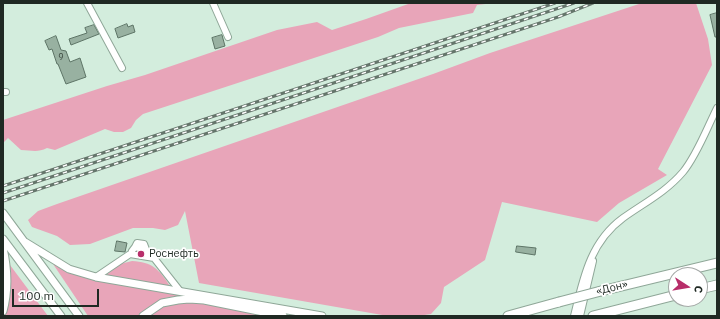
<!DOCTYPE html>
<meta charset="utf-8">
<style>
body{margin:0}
#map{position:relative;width:720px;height:319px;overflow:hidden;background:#d3eddd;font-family:"IBM Plex Sans",sans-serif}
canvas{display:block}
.frame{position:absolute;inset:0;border:4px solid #1f2923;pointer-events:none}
.north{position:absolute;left:668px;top:267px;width:40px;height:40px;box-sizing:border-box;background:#fff;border:1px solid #a5a9a7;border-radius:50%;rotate:102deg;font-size:11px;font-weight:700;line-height:16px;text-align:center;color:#1f2923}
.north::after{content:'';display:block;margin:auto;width:14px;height:18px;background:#b82e6a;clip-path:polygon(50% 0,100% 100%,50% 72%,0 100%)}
.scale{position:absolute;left:12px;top:289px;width:87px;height:18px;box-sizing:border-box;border:2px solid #1f2923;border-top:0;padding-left:5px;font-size:12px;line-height:14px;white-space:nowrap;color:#1f2923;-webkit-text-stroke:3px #fff;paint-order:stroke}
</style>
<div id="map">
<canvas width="720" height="319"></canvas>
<div class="frame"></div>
<div class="north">С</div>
<div class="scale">100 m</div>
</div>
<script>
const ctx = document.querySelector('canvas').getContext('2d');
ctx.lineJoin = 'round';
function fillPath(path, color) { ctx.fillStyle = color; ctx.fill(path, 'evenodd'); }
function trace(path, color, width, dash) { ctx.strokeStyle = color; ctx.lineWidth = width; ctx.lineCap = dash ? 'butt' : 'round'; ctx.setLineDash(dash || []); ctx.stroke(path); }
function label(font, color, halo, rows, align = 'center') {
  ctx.font = font + ' "IBM Plex Sans",sans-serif'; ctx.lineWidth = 3.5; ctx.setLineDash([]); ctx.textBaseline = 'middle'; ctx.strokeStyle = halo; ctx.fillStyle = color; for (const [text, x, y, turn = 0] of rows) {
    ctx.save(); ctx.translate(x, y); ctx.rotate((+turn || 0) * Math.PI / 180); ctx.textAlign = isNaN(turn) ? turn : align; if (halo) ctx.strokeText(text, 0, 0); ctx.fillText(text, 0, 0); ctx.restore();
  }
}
const green = new Path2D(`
 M411,3H494L477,5L473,13L399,28L378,37L143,114L136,120L131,128L123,132H114L105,129L55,150L47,148C37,153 31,150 21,150L8,138L3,143V120L107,86L145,75L277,30L317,22L332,30L366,19Z
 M642,3H696L708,39L712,65L658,169L667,175L619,203L597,222L502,202L485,260L444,287L441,303L431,314L418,316H388L199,283L185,211L178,225L165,230L153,228H133L90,244L70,245L57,236L32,227L28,220L38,211L57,204L433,74L490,53Z
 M132,261C152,262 159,269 170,286L106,275L120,264Z
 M53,264L63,270L94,279L183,296L165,298L150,306L138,316H88Z
 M10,265L48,316H4C10,297 12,285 10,265Z
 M183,302L213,305L274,316H147L161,307Z`);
const building = new Path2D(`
 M717,13V37H715L710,15Z
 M127,24L128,27L133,25L135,32L118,38L115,29Z
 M94,25L99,34L71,45L69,39L87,33L85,28Z
 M222,35L225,46L215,49L212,38Z
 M56,36L61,50L66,51L70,62L80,58L86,77L66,84L58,64H57L52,49L49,50L45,41Z
 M117,241L127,243L125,252L115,251Z
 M517,246L536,248L535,255L516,252Z`);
const minor = new Path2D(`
 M87,3L122,68
 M213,3L228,37
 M3,92H6
 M135,247L137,243L144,244L147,252
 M132,251L135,247L143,249L151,255
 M96,277L130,254L154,258L180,291
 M574,316C583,279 590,242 623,218C644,203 666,192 683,172C697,155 707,128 717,108
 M580,316L593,261`);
const major = new Path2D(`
 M3,213L79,316
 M3,239L61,316
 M25,242L69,269L96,277L322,316
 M3,248C8,270 9,289 3,311
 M143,316L162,303L178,300L189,299L204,300L283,316`);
const highway = new Path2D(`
 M700,289L717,285
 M601,291L717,263
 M508,316L559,302
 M593,316L676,295`);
const rail = new Path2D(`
 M3,186L555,3
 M3,193L574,3
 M3,201L558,17L593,3`);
const highwayBridge = new Path2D(`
 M559,302L601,291`);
const markers = [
 [141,254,4,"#b82e6a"]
];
const numberNames = [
 ["9",61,57]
];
const poiNames = [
 ["Роснефть",149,254]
];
const streetNames = [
 ["«Дон»",612,288,-14]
];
fillPath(green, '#e8a5b9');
fillPath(building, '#98b1a1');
trace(building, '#5d7466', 1);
trace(minor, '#8fa798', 8);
trace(major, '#8fa798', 9);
trace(highway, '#8fa798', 11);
trace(minor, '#fff', 6);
trace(major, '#fff', 7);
trace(highway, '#fff', 9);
trace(rail, '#65756b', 3);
trace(rail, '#fff', 1.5, [4.5]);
trace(highwayBridge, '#8fa798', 11, []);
trace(highwayBridge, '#fff', 9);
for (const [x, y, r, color] of markers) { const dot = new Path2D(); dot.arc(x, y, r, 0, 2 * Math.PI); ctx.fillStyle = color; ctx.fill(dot); trace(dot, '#fff', 1.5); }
label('9px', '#3d4b42', null, numberNames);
label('11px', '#1f2923', '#fff', poiNames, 'left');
label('11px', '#1f2923', '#fff', streetNames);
</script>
